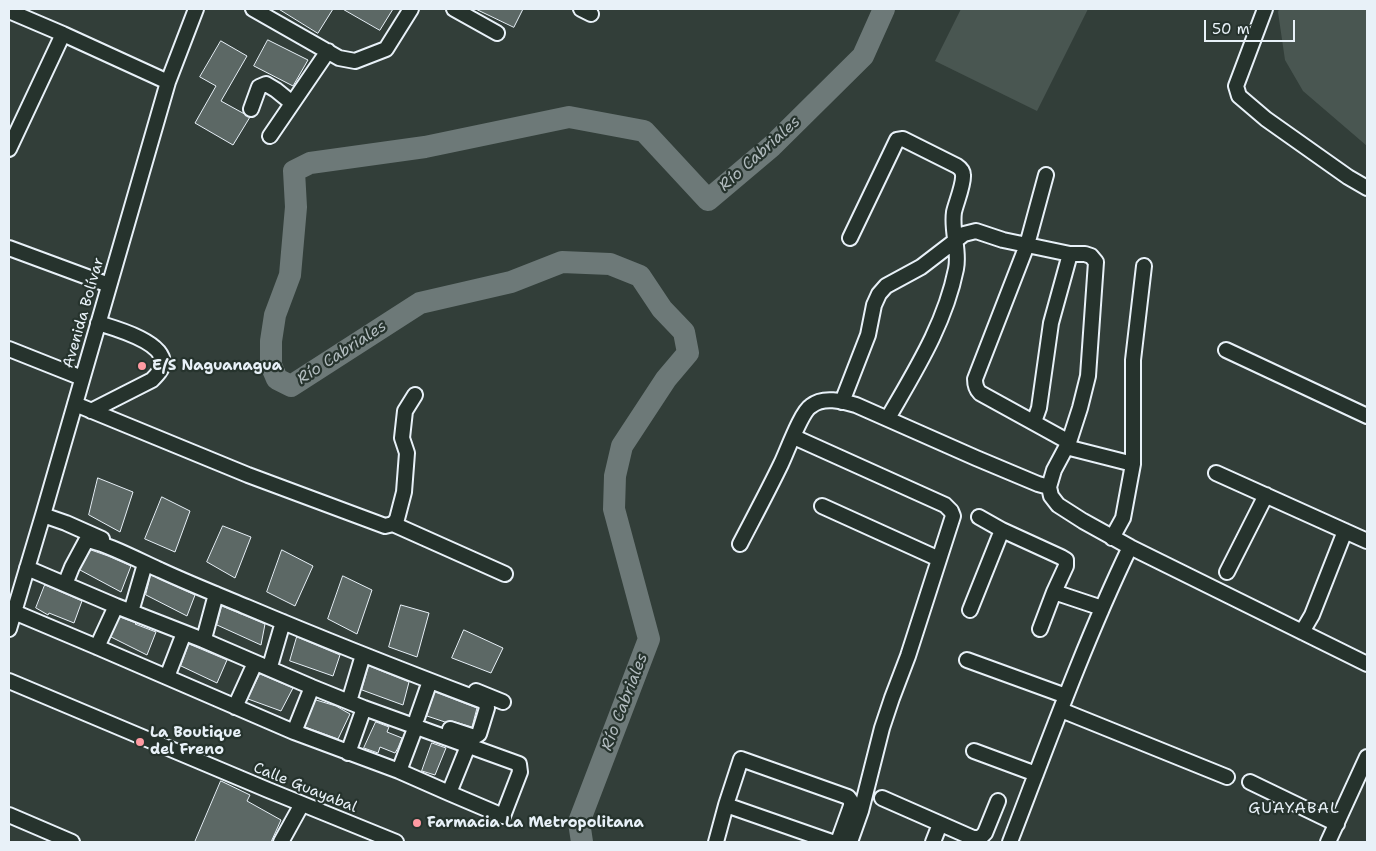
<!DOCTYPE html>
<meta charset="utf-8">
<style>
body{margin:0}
#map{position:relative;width:1376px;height:851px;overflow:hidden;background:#323e39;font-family:"Shantell Sans",sans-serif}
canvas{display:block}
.frame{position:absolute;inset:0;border:10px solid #e8f1f8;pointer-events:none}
.scale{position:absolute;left:1204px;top:20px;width:91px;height:22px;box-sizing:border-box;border:2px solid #e8f1f8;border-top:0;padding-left:6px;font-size:15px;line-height:18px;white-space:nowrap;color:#e8f1f8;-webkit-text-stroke:4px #26332d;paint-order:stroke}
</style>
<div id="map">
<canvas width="1376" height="851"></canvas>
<div class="frame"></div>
<div class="scale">50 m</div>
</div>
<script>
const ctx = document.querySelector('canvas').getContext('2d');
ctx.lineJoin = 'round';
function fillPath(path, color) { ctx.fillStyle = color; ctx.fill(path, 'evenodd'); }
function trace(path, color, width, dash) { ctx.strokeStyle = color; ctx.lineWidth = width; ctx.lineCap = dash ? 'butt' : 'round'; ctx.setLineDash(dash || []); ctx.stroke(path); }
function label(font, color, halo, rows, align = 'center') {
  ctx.font = font + ' "Shantell Sans",sans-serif'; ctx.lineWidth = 4.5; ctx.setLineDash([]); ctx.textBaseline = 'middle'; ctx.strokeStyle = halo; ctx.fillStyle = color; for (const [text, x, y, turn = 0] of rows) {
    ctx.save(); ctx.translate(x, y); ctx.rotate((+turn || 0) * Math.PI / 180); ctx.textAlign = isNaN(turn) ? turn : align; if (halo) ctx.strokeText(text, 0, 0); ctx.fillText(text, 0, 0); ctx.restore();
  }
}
const green = new Path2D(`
 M961,9H1088L1037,111L935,61Z
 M1279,9H1367V146L1303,91L1285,60L1278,12Z`);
const river = new Path2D(`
 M582,842L579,822L649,639L614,509L615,476L622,446L666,379L688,353L684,332L662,309L640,276L610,264L562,262L511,282L420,303L291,386L277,379L271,365V341L275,315L290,275L296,207L294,171L310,163L425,147L569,117L644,131L708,200L772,146L863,56L884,9`);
const building = new Path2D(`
 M279,9H333L318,33Z
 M343,9H393L380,30Z
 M476,9H523L514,27Z
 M268,40L308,60L293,86L254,66Z
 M221,41L247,56L221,101L250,117L233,145L195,123L216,86L200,77Z
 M98,478L133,492L120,532L89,515Z
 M162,497L190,511L175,552L145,539Z
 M223,526L251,537L235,578L207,562Z
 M91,550L108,556L131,566L121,592L80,570Z
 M282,550L313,566L295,606L267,592Z
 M151,575L195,595L187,616L146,595Z
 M343,576L372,590L357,634L328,619Z
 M45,585L82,601L74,623L49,613L48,615L36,608Z
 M401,605L429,613L417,657L389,647Z
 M222,606L265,624L261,645L217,625Z
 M120,617L136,623L135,624L156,632L147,655L111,637Z
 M464,630L503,648L491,673L452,658Z
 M297,637L340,655L333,676L290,661Z
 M189,644L227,660L217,683L181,666Z
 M369,666L409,682L403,705L362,690Z
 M260,674L293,688L281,711L248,699Z
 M435,692L477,708L472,727L452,721L445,722L427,716Z
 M316,700L336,706L350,714L338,739L305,727Z
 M376,722L389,727L387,732L402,738L398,748L395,753L380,747L378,753L364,748Z
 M432,743L446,748L435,775L422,771Z
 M221,781L250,795L247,801L281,820L271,842H195Z`);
const minor = new Path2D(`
 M253,9L339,58L355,61L386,49L411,9
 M454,9L497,33
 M581,9L591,14
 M1265,9L1236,86L1239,96L1266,119L1348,177L1367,188
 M9,11L63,34L168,82
 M251,109L259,87L266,84L276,90L292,103
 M270,136L328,51
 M9,149L63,34
 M1046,175L1027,245L975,379C975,385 976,389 980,393L1069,442
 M850,238L897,140L903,139L957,166C960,168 963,171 963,175C964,184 956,203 954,212C951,232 960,250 956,269C945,324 915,371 888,418
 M9,248L109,285
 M9,349L82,378
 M1226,350L1367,416
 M842,402L868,335L874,305L879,294L886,286L921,267L964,234L976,231L1003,240L1027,245L1070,254H1085L1091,256L1096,262L1088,376L1080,408L1069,442L1054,470L1049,487L1051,496L1058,505L1083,521L1130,547
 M75,404L248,475L385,526L393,524L397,519L404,492L407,453L402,438L405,411L415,395
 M91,411L152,380C157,375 162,370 163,363C163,341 114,328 98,323
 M1034,422L1039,408L1051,323L1070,254
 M794,437L945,505L951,511L953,516L908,656L892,698L882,728L861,811L850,842
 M1066,447L1133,464
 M1216,473L1367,541
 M822,506L939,559
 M43,515L66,523L102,539
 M979,517L1002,530L1061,557L1066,560V566L1054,592L1040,629
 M393,524L505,574
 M1112,538L1123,518L1133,464V360L1144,266
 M740,544C754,517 768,491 781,464C787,452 801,412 811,406C823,396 842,401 856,405L976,458L1038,484L1049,487
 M1227,572L1266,495
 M68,577L72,567L86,541C98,539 146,564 160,570C188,583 218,595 247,607C325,640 404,671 483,701L486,704L487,708L479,734L474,737L450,729
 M1054,592L1096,606L1101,611
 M133,605L145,564
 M970,610L1002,530
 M14,612L97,647L294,732L399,771L449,793L503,816L520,772L519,764L364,708L312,687L203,640L116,606L27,568
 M9,629L43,515L168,82L196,9
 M1302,632L1312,615L1345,531
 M205,635L216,594
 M97,647L116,606
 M967,660L1066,696
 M271,663L283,622
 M167,677L184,633
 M9,681L268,790L396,842
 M476,691L503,702
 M351,695L363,655
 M235,707L255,663
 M1061,710L1227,777
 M417,718L430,681
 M294,732L312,687
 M974,751L1036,774
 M348,753L364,708
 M399,771L416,726
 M1250,782L1337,824
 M449,793L468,746
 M882,798L973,838H980L985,833L998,801
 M726,805L832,842
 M9,815L72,842
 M281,842L302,804
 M716,842L726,805L741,759L848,797L851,801V806L838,842
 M933,842L940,824
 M1010,842C1048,743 1084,643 1130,547L1367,664
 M1328,842L1367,757`);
const markers = [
 [142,366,5,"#ff9aa2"],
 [140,742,5,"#ff9aa2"],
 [417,823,5,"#ff9aa2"]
];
const streetNames = [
 ["Avenida Bolívar",84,313,-74],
 ["Calle Guayabal",305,788,22]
];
const poiNames = [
 ["E/S Naguanagua",152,366],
 ["La Boutique",150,733],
 ["del Freno",150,750],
 ["Farmacia La Metropolitana",427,823]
];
const waterNames = [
 ["Río Cabriales",760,154,-42],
 ["Río Cabriales",342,353,-33],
 ["Río Cabriales",625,702,-69]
];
const neighbourhoodNames = [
 ["GUAYABAL",1294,809]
];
fillPath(green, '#495651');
trace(river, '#6d7978', 22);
fillPath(building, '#5c6865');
trace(building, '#e8f1f8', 1);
trace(minor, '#e8f1f8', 18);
trace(minor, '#26332d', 14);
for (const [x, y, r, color] of markers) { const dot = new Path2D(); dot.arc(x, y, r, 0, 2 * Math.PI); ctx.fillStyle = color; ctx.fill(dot); trace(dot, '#26332d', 2); }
label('15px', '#e8f1f8', '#26332d', streetNames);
label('bold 15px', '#e8f1f8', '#26332d', poiNames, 'left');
label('italic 16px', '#b1bbbe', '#26332d', waterNames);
ctx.letterSpacing = '1px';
label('16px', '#e8f1f8', '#26332d', neighbourhoodNames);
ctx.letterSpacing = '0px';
</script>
